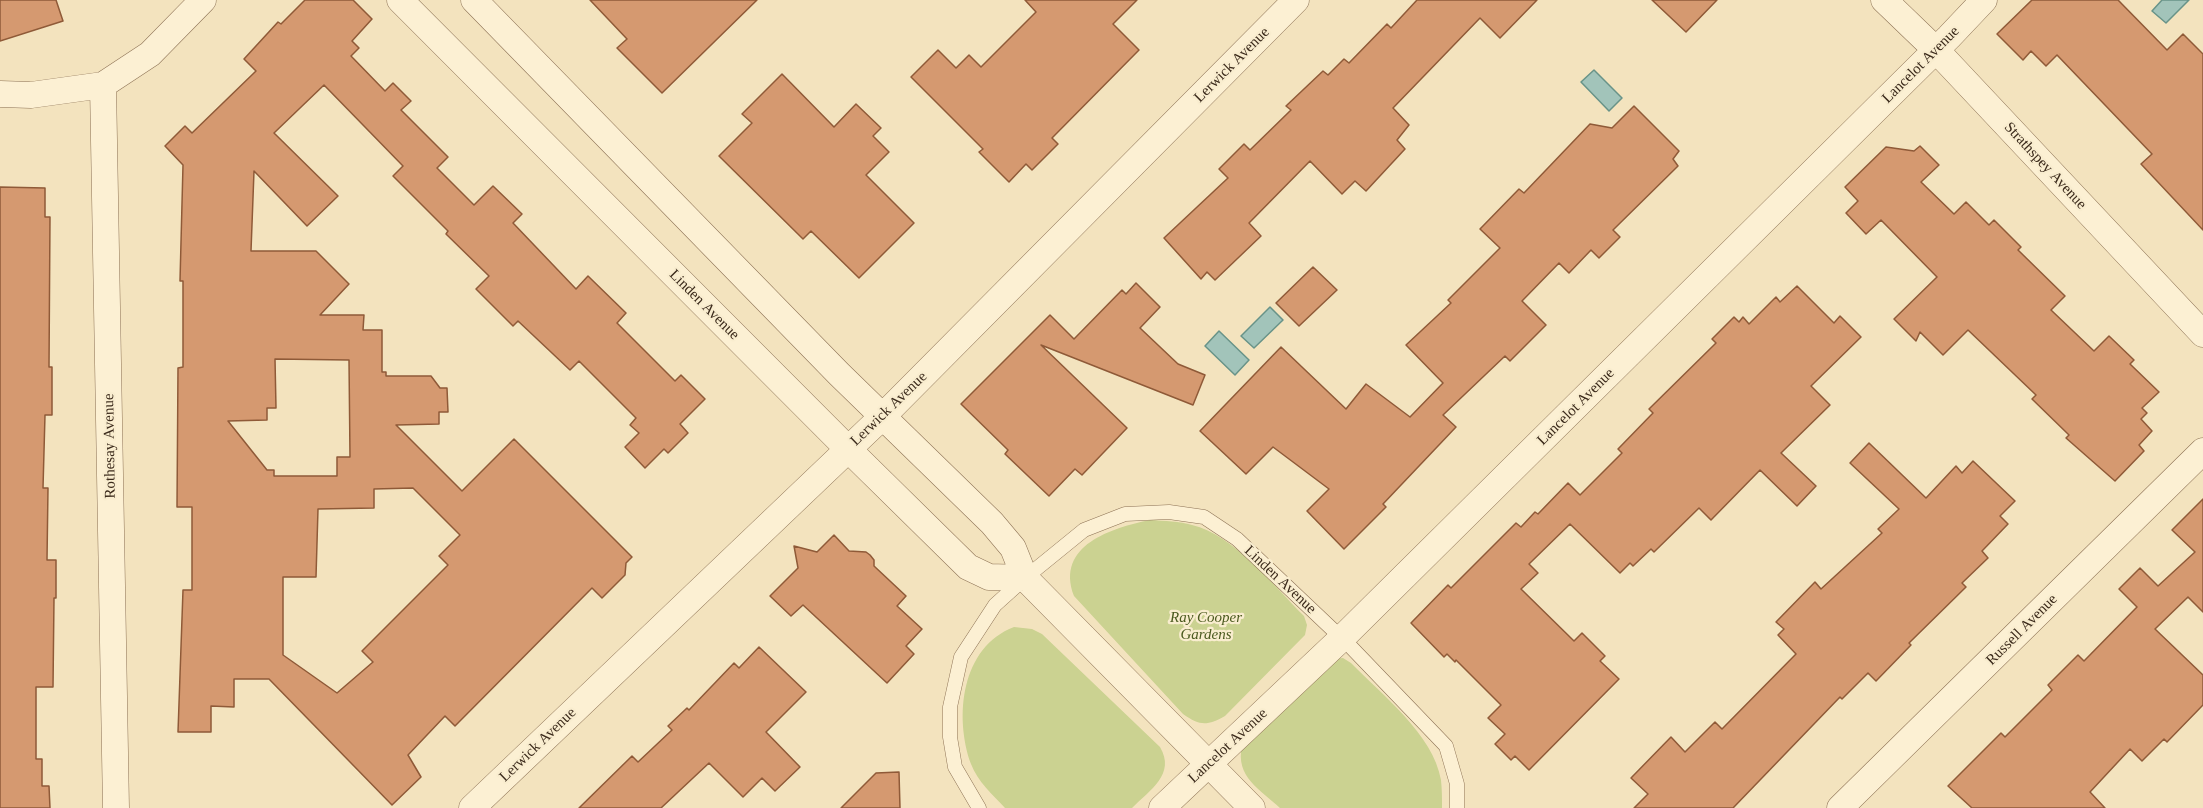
<!DOCTYPE html>
<style>
body{margin:0}
canvas{display:block;background:#f3e3be}
</style>
<canvas width="2203" height="808"></canvas>
<script>
const ctx = document.querySelector('canvas').getContext('2d');
ctx.lineJoin = 'round';
function fillPath(path, color) { ctx.fillStyle = color; ctx.fill(path, 'evenodd'); }
function trace(path, color, width, dash) { ctx.strokeStyle = color; ctx.lineWidth = width; ctx.lineCap = dash ? 'butt' : 'round'; ctx.setLineDash(dash || []); ctx.stroke(path); }
function label(font, color, halo, rows, align = 'center') {
  ctx.font = font + ' Georgia,serif'; ctx.lineWidth = 4.5; ctx.setLineDash([]); ctx.textBaseline = 'middle'; ctx.strokeStyle = halo; ctx.fillStyle = color; for (const [text, x, y, turn = 0] of rows) {
    ctx.save(); ctx.translate(x, y); ctx.rotate((+turn || 0) * Math.PI / 180); ctx.textAlign = isNaN(turn) ? turn : align; if (halo) ctx.strokeText(text, 0, 0); ctx.fillText(text, 0, 0); ctx.restore();
  }
}
const green = new Path2D(`
 M1150,520C1165,521 1179,521 1192,525C1234,535 1274,586 1304,616L1307,625L1305,635L1225,716C1207,726 1200,726 1183,714L1074,596C1055,545 1112,528 1150,520Z
 M1014,627L1032,629L1042,634L1160,747C1176,774 1150,790 1132,808H1005C992,794 978,782 971,764C954,717 961,647 1014,627Z
 M1343,658L1351,663C1382,695 1433,734 1441,780C1442,789 1442,799 1442,808H1280C1260,789 1235,777 1242,746L1332,659Z`);
const water = new Path2D(`
 M2162,0H2189L2166,23L2152,11Z
 M1594,70L1622,98L1609,111L1581,82Z
 M1270,307L1283,320L1254,348L1241,336Z
 M1219,331L1249,360L1235,375L1205,346Z`);
const building = new Path2D(`
 M0,0H56L63,21L0,41Z
 M305,0H353L372,19L352,41L359,48L351,56L385,91L393,83L411,101L401,110L448,157L437,168L474,205L493,186L522,214L513,223L576,289L588,276L626,313L617,323L675,381L681,375L705,399L680,424L688,433L668,453L664,449L645,468L625,447L639,433L630,425L636,418L579,361L570,370L518,321L513,326L476,289L489,276L446,234L448,231L393,176L403,166L324,85L274,133L338,196L307,226L254,171L251,251H316L349,284L320,315H364L363,330H382V372H386V376H431L440,388H447L448,412H439V424L396,425L462,491L514,439L632,557L626,563L625,575L602,598L592,588L455,726L445,716L408,755L421,777L392,805L269,679H234V707L211,706V732H178L183,590H192V507H177L178,368L183,367V281H180L183,165L165,146L185,126L192,133L256,71L244,59L278,22L281,24ZM275,359L349,360L350,457H337V476H274V470H267L228,421L267,420V408H276ZM413,488L460,535L439,556L448,565L362,651L373,662L337,693L283,655V577H316L318,509L374,508V489Z
 M590,0H757L662,93L617,48L627,39Z
 M1025,0H1137L1113,24L1139,50L1052,138L1058,144L1032,170L1026,164L1009,182L979,152L983,149L911,77L938,50L956,68L969,55L981,67L1036,12Z
 M1417,0H1537L1500,38L1480,18L1393,108L1409,125L1397,140L1405,149L1366,191L1355,181L1342,194L1310,161L1249,223L1261,236L1215,280L1207,272L1201,279L1164,238L1228,178L1219,169L1244,144L1250,150L1291,110L1286,106L1323,71L1328,75L1344,59L1349,63L1387,24L1391,28Z
 M1652,0H1717L1686,32Z
 M2032,0H2118L2167,50L2183,34L2203,54V230L2141,164L2152,154L2057,55L2046,66L2031,51L2023,60L1997,34Z
 M782,74L834,127L856,104L881,128L873,136L889,152L866,175L914,223L859,278L811,231L803,239L719,156L752,123L742,114Z
 M1634,106L1679,151L1673,159L1678,166L1613,230L1620,237L1599,258L1591,250L1569,273L1559,263L1522,301L1546,325L1510,361L1505,356L1443,415L1456,427L1383,504L1386,507L1344,549L1307,511L1329,489L1273,447L1246,474L1200,431L1281,347L1346,409L1366,384L1410,417L1443,383L1406,345L1451,303L1448,300L1500,248L1480,229L1519,189L1524,193L1590,124L1612,128Z
 M1920,146L1939,165L1921,182L1954,214L1966,202L1989,225L1994,220L2021,247L2018,250L2065,296L2051,310L2094,351L2109,336L2134,360L2130,364L2159,392L2142,408L2147,413L2141,419L2152,431L2139,445L2144,451L2115,481L2066,438L2069,435L2032,399L2036,395L1968,330L1943,355L1920,332L1916,341L1894,319L1937,277L1881,220L1866,234L1846,213L1858,201L1845,187L1886,147L1914,151Z
 M0,187L45,188V217H50L49,367H52V415H45L43,488H48L47,560H56V598H54L53,687H36V759H42V786H49L50,808H0Z
 M1313,267L1337,290L1299,326L1276,303Z
 M1136,283L1160,307L1140,328L1178,364L1205,375L1193,405L1041,345L1127,428L1082,475L1075,469L1049,496L1005,454L1008,450L961,404L1050,315L1074,339L1122,290L1126,294Z
 M1797,286L1834,323L1840,316L1861,337L1811,386L1830,405L1781,453L1816,486L1797,506L1760,470L1711,520L1699,508L1654,552L1651,549L1633,566L1630,563L1620,573L1570,524L1529,564L1538,573L1521,589L1574,641L1582,633L1605,656L1600,661L1619,679L1529,770L1515,756L1511,760L1495,744L1505,734L1488,718L1501,705L1456,660L1455,662L1447,654L1444,657L1411,623L1448,585L1451,588L1516,523L1521,527L1535,512L1538,514L1568,483L1580,495L1622,453L1618,449L1653,413L1649,409L1716,343L1712,339L1734,317L1739,322L1743,317L1749,324L1776,297L1780,302Z
 M1869,443L1926,498L1956,466L1962,473L1973,461L2015,501L2000,516L2008,524L1982,551L1988,558L1962,583L1966,587L1909,643L1911,645L1876,681L1868,673L1842,699L1840,697L1733,808H1634L1648,794L1631,778L1671,737L1685,752L1715,722L1722,729L1796,654L1778,635L1784,629L1776,622L1815,582L1821,589L1882,533L1878,529L1899,509L1850,463Z
 M2203,499V612L2188,597L2155,629L2203,675V705L2167,742L2164,739L2142,761L2130,749L2090,792L2105,808H1972L1948,786L2001,733L2005,737L2052,690L2048,685L2078,655L2084,661L2137,607L2119,589L2140,568L2158,586L2195,552L2172,530Z
 M834,535L849,551L866,552L870,555L874,560V566L906,596L897,606L922,629L906,646L914,654L887,683L803,605L791,616L770,596L798,568L794,546L817,552Z
 M759,647L806,692L766,732L800,767L775,791L762,778L743,797L709,763L661,808H579L632,756L638,762L672,730L668,726L687,708L689,710L734,663L739,668Z
 M899,772L900,808H841L876,773Z`);
const lane = new Path2D(`
 M979,808L955,767L950,737V707L961,657L995,605L1025,578L1084,530L1125,514L1169,512L1204,517L1237,539L1350,646L1446,746L1457,784V808`);
const street = new Path2D(`
 M400,0L848,449L968,567L989,577L1025,578
 M474,0L839,374L992,523L1013,548L1025,578L1252,808
 M1884,0L1936,50L2203,334
 M103,85L116,808
 M0,94L31,95L103,85L150,54L203,0
 M472,808L882,417L1296,0
 M1162,808L1342,638L1949,37L1984,0
 M1840,808L2203,451`);
const streetNames = [
 ["Lerwick Avenue",1232,65,-45],
 ["Lancelot Avenue",1921,65,-45],
 ["Strathspey Avenue",2045,166,47],
 ["Linden Avenue",704,305,45],
 ["Lancelot Avenue",1576,407,-45],
 ["Lerwick Avenue",889,409,-44],
 ["Rothesay Avenue",110,446,-91],
 ["Linden Avenue",1280,580,43],
 ["Russell Avenue",2022,630,-45],
 ["Lerwick Avenue",538,745,-44],
 ["Lancelot Avenue",1228,746,-43]
];
const parkNames = [
 ["Ray Cooper",1206,618],
 ["Gardens",1206,635]
];
fillPath(green, '#cbd291');
fillPath(water, '#a2c4ba');
trace(water, '#689388', 1.5);
fillPath(building, '#d59970');
trace(building, '#8f5a38', 1.5);
trace(lane, '#8d7255', 15);
trace(street, '#8d7255', 27);
trace(lane, '#fcf0d3', 14);
trace(street, '#fcf0d3', 26);
label('15px', '#3b2a1b', '#f9edcf', streetNames);
label('italic 15px', '#4b5a1f', '#f9edcf', parkNames);
</script>
